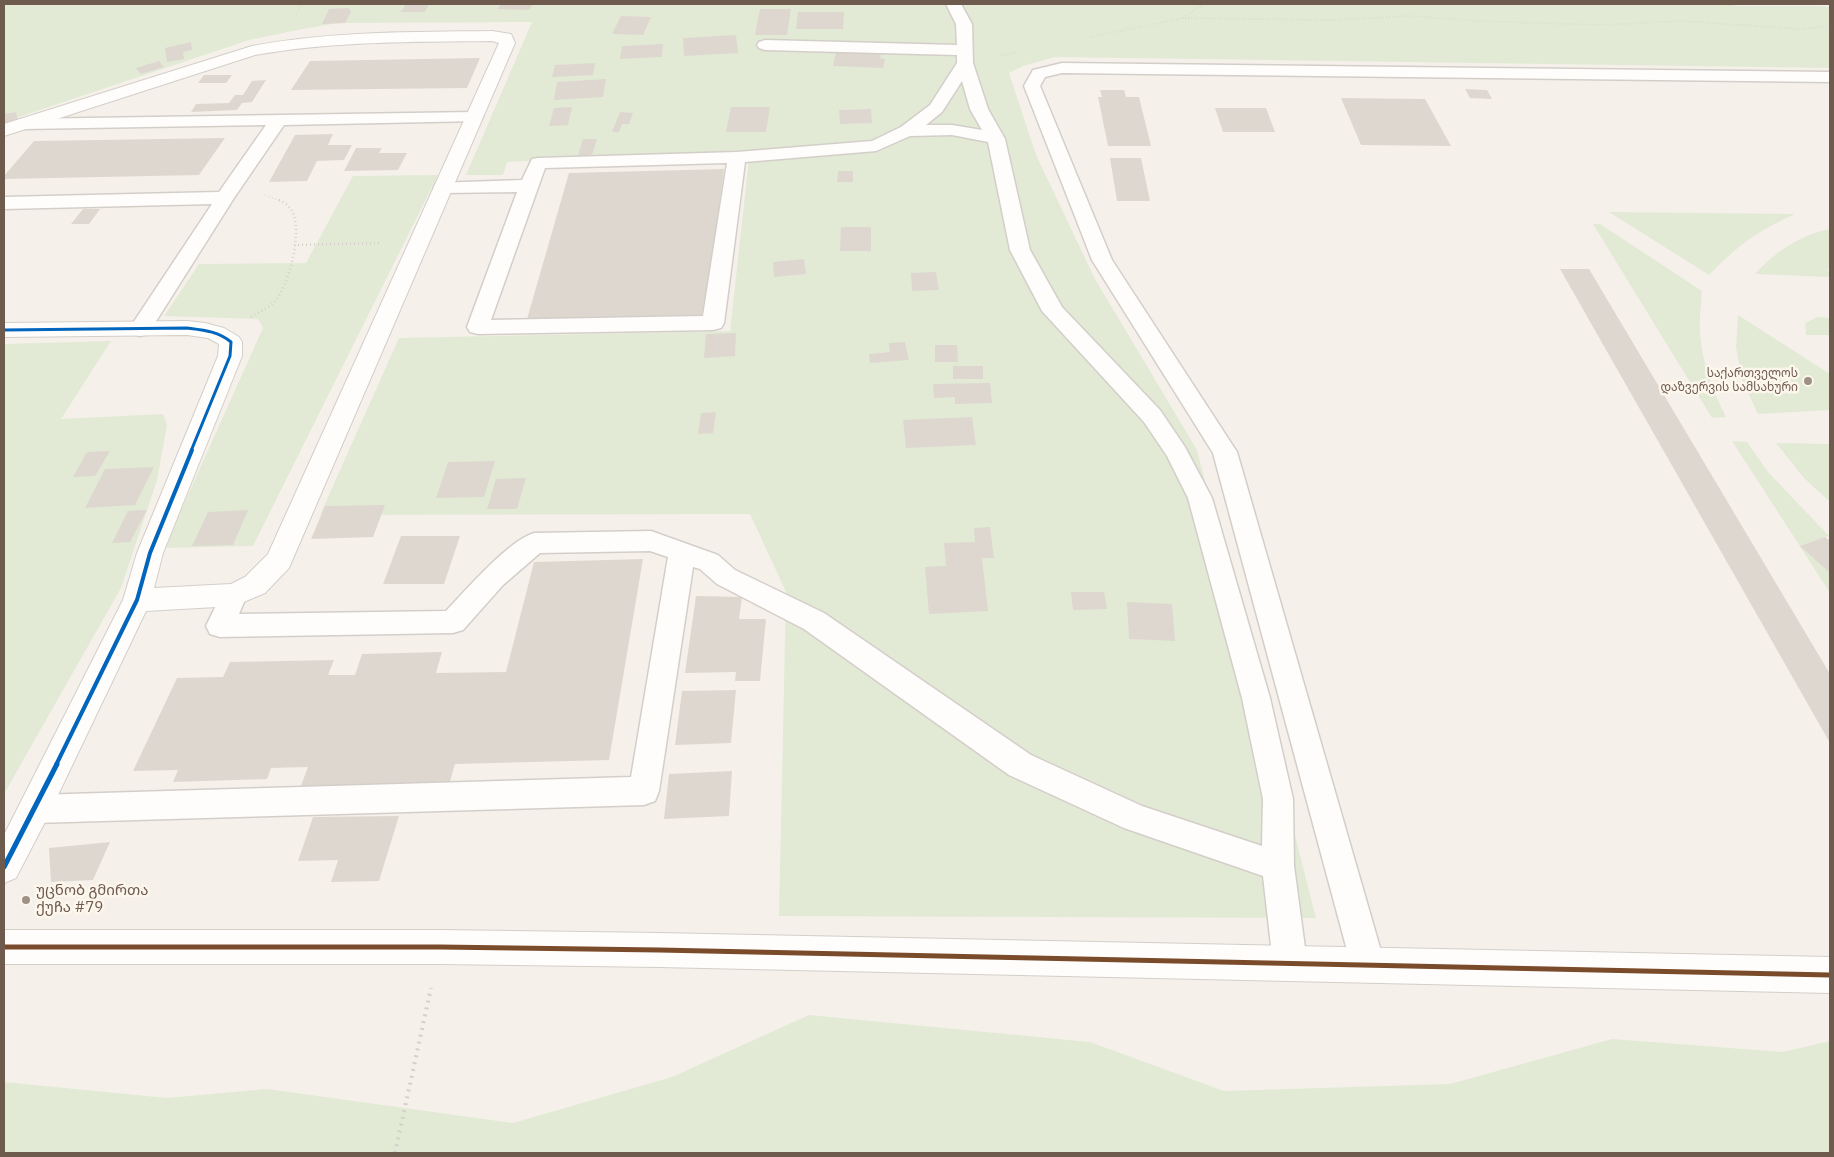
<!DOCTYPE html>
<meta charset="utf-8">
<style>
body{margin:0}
#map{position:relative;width:1834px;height:1157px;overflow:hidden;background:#f5f1ea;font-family:"IBM Plex Sans",sans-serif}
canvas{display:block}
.frame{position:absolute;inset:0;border:5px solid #6f5b4e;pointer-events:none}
</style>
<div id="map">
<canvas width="1834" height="1157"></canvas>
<div class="frame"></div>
</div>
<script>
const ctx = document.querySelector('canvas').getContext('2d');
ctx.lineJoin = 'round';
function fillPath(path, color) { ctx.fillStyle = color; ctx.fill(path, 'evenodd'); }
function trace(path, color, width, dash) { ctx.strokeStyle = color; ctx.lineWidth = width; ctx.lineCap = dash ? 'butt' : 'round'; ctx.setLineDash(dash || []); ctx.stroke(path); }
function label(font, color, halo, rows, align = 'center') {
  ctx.font = font + ' "IBM Plex Sans","Noto Sans Georgian",sans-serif'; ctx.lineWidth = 5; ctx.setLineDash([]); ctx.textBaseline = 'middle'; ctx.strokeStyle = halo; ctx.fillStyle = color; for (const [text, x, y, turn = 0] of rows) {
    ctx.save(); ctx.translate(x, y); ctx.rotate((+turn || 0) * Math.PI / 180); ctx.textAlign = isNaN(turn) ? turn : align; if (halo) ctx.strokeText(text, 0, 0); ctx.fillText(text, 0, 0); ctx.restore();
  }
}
const green = new Path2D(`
 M4,4H1727L1737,6H1821L1830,7V68L1055,57L1023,66L1009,73L1036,155L1095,279L1197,450L1316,918L779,916L786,592L750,514L320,515L399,338L730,331L750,150L507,162L503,175H466L532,22L338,23L303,29L249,40L4,122Z
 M438,175L253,546L164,548L263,328L258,319L164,316L199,264L306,263L353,176Z
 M1609,212L1795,214C1757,231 1737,246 1709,275Z
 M1593,224H1600L1702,291C1701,305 1699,319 1700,333C1702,363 1713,391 1726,417L1712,418Z
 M1830,229V269H1827L1830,273V277L1755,274C1774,253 1801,234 1830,229Z
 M1738,315L1830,374V410L1758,414L1742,380L1736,347Z
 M1817,317L1830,318V335H1806L1805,323Z
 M111,341L61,419L163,414L167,425L157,480L121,588L4,794V344Z
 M1732,441L1747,442L1768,472L1829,536L1801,546L1830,573V593Z
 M1776,443L1830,444V502L1804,478Z
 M809,1015L1090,1042L1224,1091L1450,1084L1612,1039L1783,1052L1830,1041V1153H4V1082L167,1098L267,1089L513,1123L672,1077Z`);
const building = new Path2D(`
 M406,4H429L425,12H401Z
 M501,4H533L529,10L498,9Z
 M349,8L351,12L345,23L322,24L329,9Z
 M760,9H791L787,35H755Z
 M798,12H844L843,29H796Z
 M621,16L651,17L643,35L612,34Z
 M736,35L738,53L684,56L683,38Z
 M191,42L192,50L183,52L184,59L167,62L165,48Z
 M663,44L662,57L620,59L622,46Z
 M869,49H882L880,58L885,59L883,68L833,66L836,53L868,54Z
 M480,58L467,88L291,90L310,61Z
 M159,61L164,67L141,74L136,68Z
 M595,63L593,75L552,77L555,65Z
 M204,75H232L226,83H198Z
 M606,79L603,97L554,100L557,82Z
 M266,80L252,102L242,103L237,110L191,112L196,104L229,103L235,95H243L252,81Z
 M1465,89L1487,90L1492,99L1470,98Z
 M1100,90H1124L1126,97H1139L1151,146H1108L1098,97H1102Z
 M1341,98L1425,99L1451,146L1361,145Z
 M572,107L568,125L549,126L554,108Z
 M731,107H770L766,132H726Z
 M1215,108H1266L1275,132H1223Z
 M871,109L872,123L840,124L839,110Z
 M16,112L18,124L4,128V114Z
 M620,112L633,113L629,124H622L619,132H612Z
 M333,134L328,145H352L344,160L317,161L307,181L269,182L295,135Z
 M225,138L199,175L4,179V176L34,141Z
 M583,139H597L592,155L578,156Z
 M356,148H382L379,153H407L398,170L344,171Z
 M1110,158H1141L1150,201H1117Z
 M724,169L705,315L527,319L569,173Z
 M838,171H853V182H837Z
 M83,209H100L89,224H71Z
 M841,227H871V251H840Z
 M804,259L806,274L774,277L773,262Z
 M1560,269H1589L1830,674V743Z
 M936,272L939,290L912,291L911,273Z
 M736,333L735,356L704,358L706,334Z
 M905,342L909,360L870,363L869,354L890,352L889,343Z
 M935,345H957L958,362H935Z
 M953,366H983V379H953Z
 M990,383L992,403L955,404V397L934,398L933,384Z
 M716,412L713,433L698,434L701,413Z
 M972,417L976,445L906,448L903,420Z
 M110,451L95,476L73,477L87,452Z
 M495,461L484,497L436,498L448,462Z
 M154,467L135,505L85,508L105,469Z
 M526,478L517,509H487L496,479Z
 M385,505L373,537L311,539L325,506Z
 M147,510L130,542L112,543L128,511Z
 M248,510L233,545L192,546L208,512Z
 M990,527L994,558H982L988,611L929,614L925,567L946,566L944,543L975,542L974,528Z
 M401,536H460L444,584H383Z
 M1825,537L1830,541V573L1800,546Z
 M643,559L609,760L455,764L448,788L299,791L308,767L271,768L267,779L173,782L178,770L133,771L177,678L223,677L230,662L334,660L328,675H355L362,654L442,652L436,673L506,672L534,562Z
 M1071,592H1104L1107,609L1073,610Z
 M696,596L742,597L739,619H766L760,681H735L736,672L685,673Z
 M1127,602L1172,604L1175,641L1129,639Z
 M736,690L731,743L675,745L682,691Z
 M732,771L729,816L664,819L669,774Z
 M399,816L379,881L331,882L338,860L298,861L313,817Z
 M110,842L93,880L51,882L49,848Z`);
const pathFar2 = new Path2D(`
 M296,14L302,4
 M1183,18L1203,4
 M1091,37L1183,18L1329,20L1411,16L1476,21L1601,25L1683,21L1799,29L1830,26
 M998,56L1018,52
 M264,195L281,201`);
const pathFar1 = new Path2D(`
 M294,245L381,243
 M251,317C258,312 268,309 274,302C289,286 301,237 294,216C292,208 286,203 279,200`);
const path = new Path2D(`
 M395,1153L431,988`);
const service = new Path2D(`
 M946,4H961L972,24L973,63L988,109L1005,139L1030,250L1062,307L1160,410L1185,447L1212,498L1270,698L1293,799L1294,866L1307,963L1302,975L1290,980L1278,975L1273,963L1263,876L1124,828L1009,775L804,629L717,584L700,569L693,567L659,791L655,801L644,805L35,823L24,819L20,809L24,799L35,795L631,777L668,557L650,551L540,553L503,585L463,630L453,633L220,637L210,634L206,626L225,587L234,584L243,587L247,595L239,614L446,611C466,590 508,541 534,533L651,531L718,555L735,570L824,613L1031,755L1142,806L1262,846L1263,799L1242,698L1188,498L1167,456L1144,422L1042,311L1010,250L988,142L952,135L910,136L876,151L745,162L724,323L721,328L713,330L478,334L470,332L467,327L517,192L443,193L436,191L434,187L436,183L522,180L532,159L538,158L737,152L872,141L901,127L930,105L957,63V55L765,50L759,48L757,45L759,42L765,40L957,45L956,24ZM962,81L970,109L982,130L952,125H926L942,112ZM727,163L703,316L491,320L545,168Z
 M1062,63L1830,72V82L1062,73L1045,77L1040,86L1112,260L1237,452L1385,965L1380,977L1368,982L1356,977L1351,965L1213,453L1092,260L1024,86L1033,70Z
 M474,112L480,113L483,117L480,121L284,125L234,198L148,334L140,336L132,334L129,329L212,204L4,209V197L219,192L266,125L23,129L17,128L14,124L17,120L23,119Z`);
const minor = new Path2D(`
 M492,31L511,34L515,43L289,568L265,593L234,606L146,611L46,820L16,878L4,883V835L123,600L137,553L218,356L219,344L208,338L187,335L4,337V323L187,321L205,323L224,328L239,337L242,342V356L163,553L154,588L231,584L245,577L268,554L499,43L492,41C413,42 334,41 255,55L4,136V124L252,46C332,31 411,32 492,31Z`);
const secondary = new Path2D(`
 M4,930H440L659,933L1830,957V993L659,967L440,964H4Z`);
const bus1Far2 = new Path2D(`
 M4,330L187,328C203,330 218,331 231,342L230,356L191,451`);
const bus1Far1 = new Path2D(`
 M56,765L137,600L150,553L192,450`);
const bus1 = new Path2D(`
 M4,867L57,764`);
const bus2 = new Path2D(`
 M4,947H440L659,950L1830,975`);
const markers = [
 [1808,381,5,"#9e9085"],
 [26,900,5,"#9e9085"]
];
const poiNames = [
 ["საქართველოს",1798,374],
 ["დაზვერვის სამსახური",1798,388]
];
const nearPoinames = [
 ["უცნობ გმირთა",36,891],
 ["ქუჩა #79",36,908]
];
fillPath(green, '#e2ead6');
fillPath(building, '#ded7d0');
trace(service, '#d4cec9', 3);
trace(minor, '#d4cec9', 2);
trace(secondary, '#d4cec8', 2);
trace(pathFar2, '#d6d0cb', 2, [0.5, 2.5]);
trace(pathFar1, '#d6d0cb', 2.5, [1, 3]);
trace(path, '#d6d0cb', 4, [2, 5]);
fillPath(service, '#fefdfc');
fillPath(minor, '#fefdfc');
fillPath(secondary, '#fefdfc');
trace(bus1Far2, '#0065bd', 3);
trace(bus1Far1, '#0065bd', 4);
trace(bus1, '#0065bd', 5);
trace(bus2, '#7a4b2a', 5);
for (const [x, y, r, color] of markers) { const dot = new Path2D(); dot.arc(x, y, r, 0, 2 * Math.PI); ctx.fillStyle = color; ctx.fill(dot); trace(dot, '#fcf6ec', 2); }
label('12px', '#6f5b4e', '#fcf6ec', poiNames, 'right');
label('15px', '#6f5b4e', '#fcf6ec', nearPoinames, 'left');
</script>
